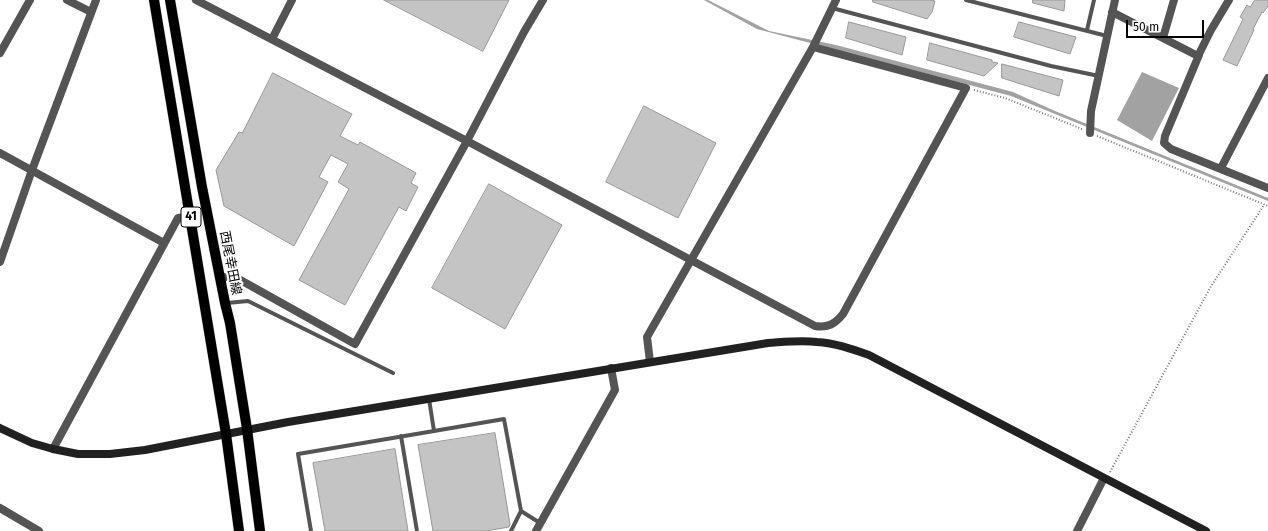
<!DOCTYPE html>
<html>
<head>
<meta charset="utf-8">
<style>
  body { margin:0 }
  #map { position:relative; width:1268px; height:531px; overflow:hidden; background:#fff; font-family:"Fira Sans",sans-serif }
  canvas { display:block }
  .scale { position:absolute; left:1126px; top:20px; width:78px; height:18px; box-sizing:border-box; border:2px solid #000; border-top:0; padding-left:5px; font-size:12px; line-height:14px; white-space:nowrap; color:#000; -webkit-text-stroke:3px #fff; paint-order:stroke }
</style>
</head>
<body>
<div id="map">
<canvas width="1268" height="531"></canvas>
<div class="scale">50 m</div>
</div>
<script>
const c = document.querySelector('canvas').getContext('2d');
c.lineJoin = 'round';
function paint(path, color) { c.fillStyle = color; c.fill(path, 'evenodd'); }
function strokePath(path, color, width, dash) { c.strokeStyle = color; c.lineWidth = width; c.lineCap = dash ? 'butt' : 'round'; c.setLineDash(dash || []); c.stroke(path); }
function drawText(font, color, halo, rows, align = 'center') {
  c.font = font + ' "Fira Sans","Noto Sans JP",sans-serif'; c.lineWidth = 4; c.setLineDash([]); c.textBaseline = 'middle'; c.strokeStyle = halo; c.fillStyle = color; for (const [text, x, y, turn = 0] of rows) {
    c.save(); c.translate(x, y); c.rotate((+turn || 0) * Math.PI / 180); c.textAlign = isNaN(turn) ? turn : align; if (halo) c.strokeText(text, 0, 0); c.fillText(text, 0, 0); c.restore();
  }
}
paint(new Path2D(`
  M704,0H708L769,31L836,45L1013,92L1055,111L1268,198V201L1011,96L757,29Z
  M1142,72L1179,88L1152,141L1117,120Z`), '#a2a2a2');
const building = new Path2D(`
  M384,0H509L483,51Z
  M873,0H930L935,1L932,12L927,19L873,2Z
  M1033,0H1065L1064,11L1033,3Z
  M1255,0H1268V6L1263,13L1262,12L1253,29L1254,30L1237,66L1223,60L1243,19L1240,17L1247,5L1250,7Z
  M849,22L906,37L902,55L846,38Z
  M1019,22L1076,37L1070,54L1014,37Z
  M930,43L992,60V62L998,63L984,76L927,60Z
  M1002,64L1063,80L1059,96L1002,78Z
  M273,73L352,114L340,136L358,145L360,142L416,173L411,183L418,187L406,211L399,207L345,305L299,280L349,189L338,182L348,164L331,155L319,177L328,182L294,246L224,206L216,170L239,132L242,133Z
  M644,106L716,143L678,218L606,182Z
  M489,184L562,225L505,329L432,288Z
  M495,433L510,524L509,527L486,531H433L418,445Z
  M395,449L408,531H325L313,463Z`);
paint(building, '#c4c4c4');
strokePath(building, '#989898', 1);
const primary = new Path2D(`
  M154,0L226,434L239,531
  M170,0L202,187L225,303L230,323L247,429L260,531`);
strokePath(primary, '#dbdbdb', 11);
strokePath(new Path2D(`
  M974,90L1005,98L1082,129
  M1097,136L1268,206
  M1110,472L1210,288L1264,205`), '#767676', 2, [1, 2]);
strokePath(new Path2D(`
  M966,0L1107,36
  M832,8L1051,66L1099,76
  M1087,30L1094,0
  M227,303L248,301L393,373
  M434,431L504,419L521,511L511,531
  M401,436L417,531
  M521,511L540,523
  M311,531L298,454L434,431L429,399`), '#545454', 4);
strokePath(new Path2D(`
  M67,0L91,12
  M196,0L467,141L815,326C828,328 835,324 843,314L966,88L813,47
  M1112,12L1198,56L1211,30L1229,0
  M1163,38L1174,0
  M272,39L292,0
  M0,53L30,0
  M1199,55L1165,136L1164,143L1171,149L1268,188
  M1090,133L1091,111L1115,0
  M0,153L164,243
  M1221,168L1268,78
  M0,262L32,170L96,0
  M220,277H235L355,344L467,141L524,32L543,0
  M650,362L647,337L813,47L836,0
  M53,449L178,218L191,216
  M0,508L39,531
  M536,531L615,390L611,368
  M1077,531L1104,478`), '#545454', 8);
strokePath(new Path2D(`
  M0,428L32,443L53,449L78,454H110L145,450L288,422L768,343C784,342 801,340 817,342C835,343 852,349 869,355L1206,531`), '#212121', 8);
strokePath(primary, '#000', 10);
for (const [x, y, w] of [
  [191,217,20]
]) { const box = new Path2D(); box.roundRect(x - w / 2, y - 10, w, 20, 3); c.fillStyle = '#fff'; c.fill(box); strokePath(box, '#000', 1); }
drawText('bold 12px', '#000', null, [
  ["41",191,217]
]);
drawText('13px', '#000', '#fff', [
  ["西尾幸田線",230,263,79]
]);
</script>
</body>
</html>
